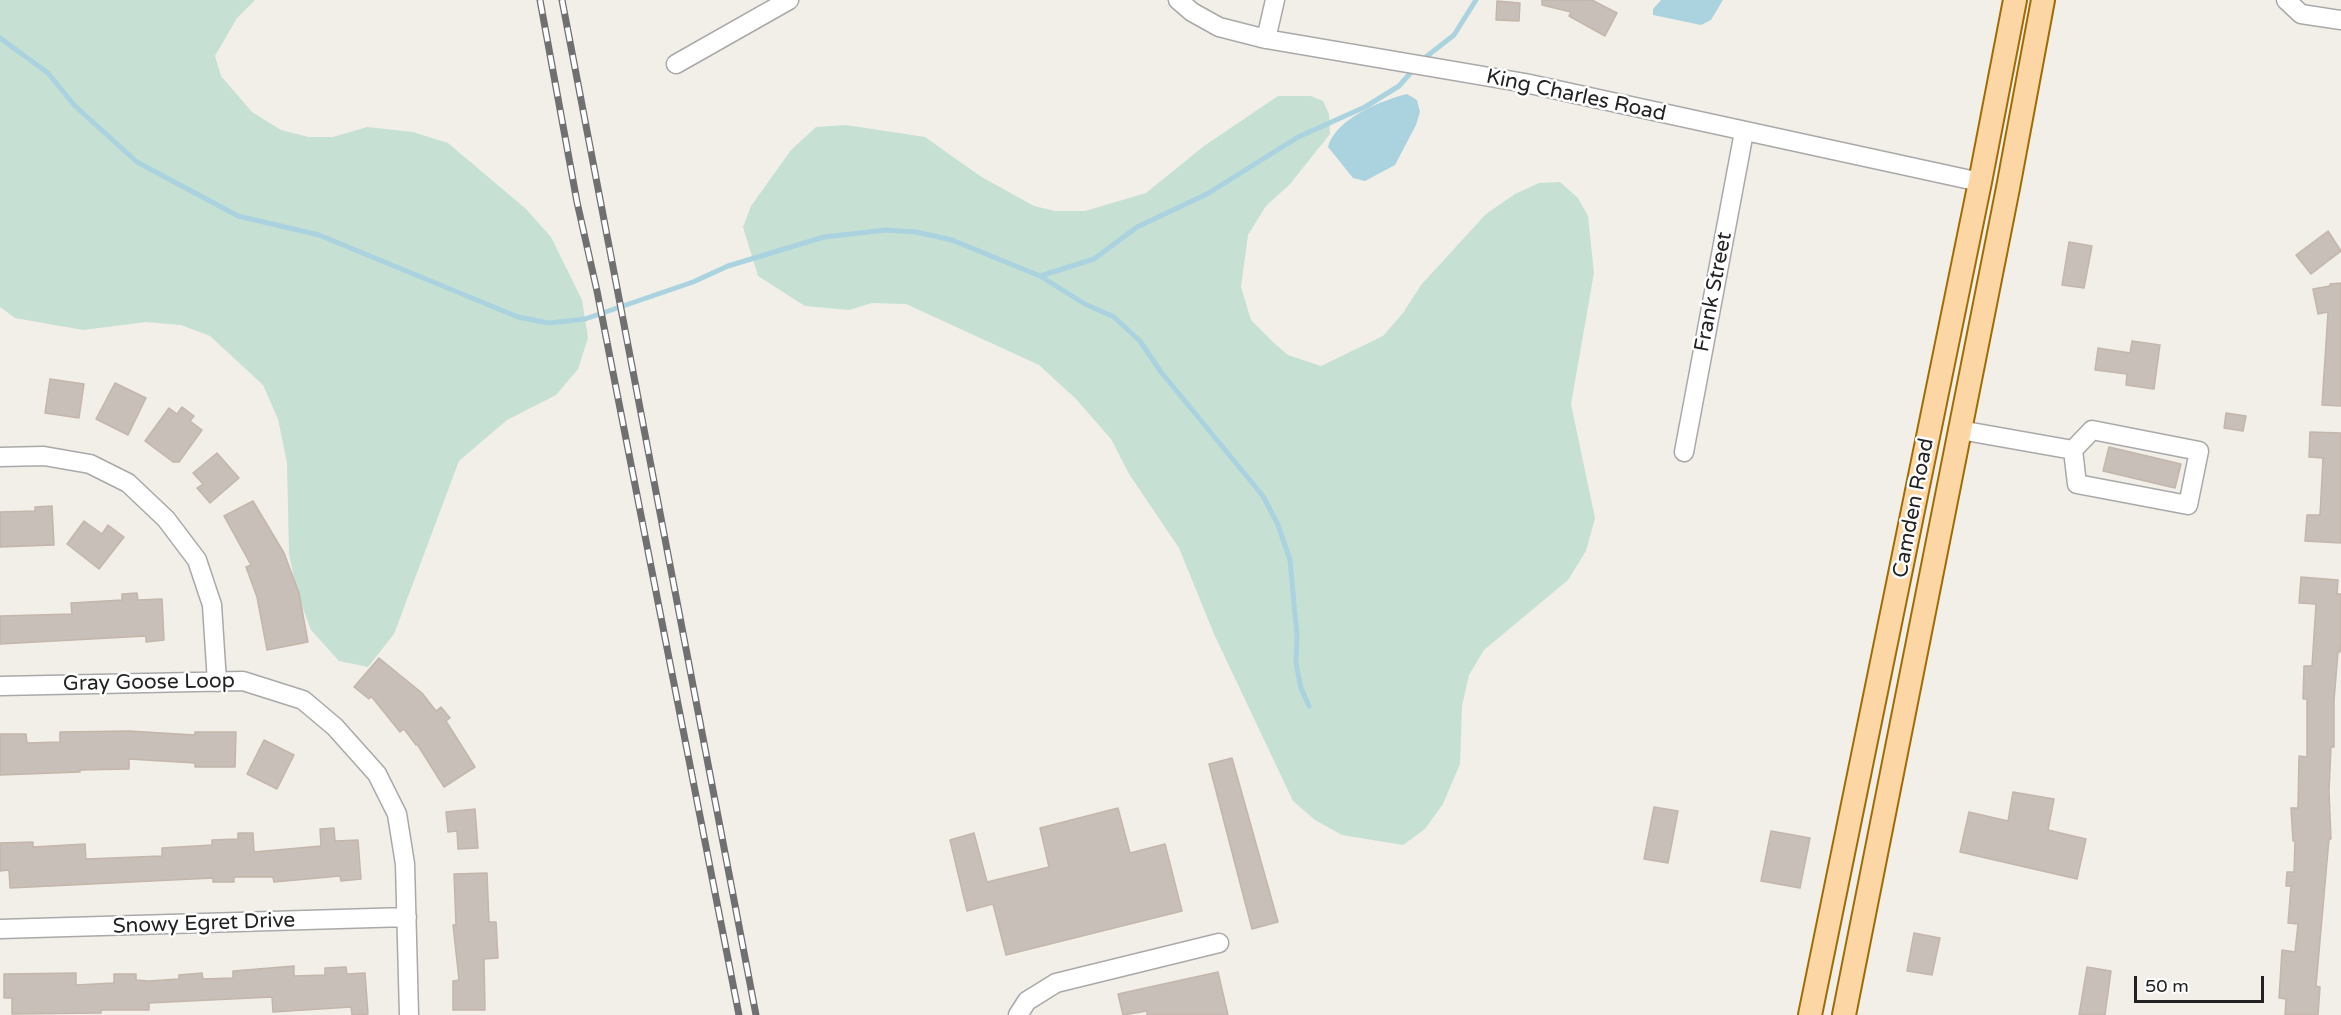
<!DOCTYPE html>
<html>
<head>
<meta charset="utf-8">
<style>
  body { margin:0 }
  #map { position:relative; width:2341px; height:1015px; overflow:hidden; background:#f2efe9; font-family:"Varela Round",sans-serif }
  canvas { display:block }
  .scale { position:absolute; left:2134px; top:976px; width:130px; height:27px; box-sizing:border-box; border:3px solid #222; border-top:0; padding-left:8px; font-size:18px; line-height:21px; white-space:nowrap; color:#222; -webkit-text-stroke:4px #fff; paint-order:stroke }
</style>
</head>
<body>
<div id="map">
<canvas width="2341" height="1015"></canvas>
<div class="scale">50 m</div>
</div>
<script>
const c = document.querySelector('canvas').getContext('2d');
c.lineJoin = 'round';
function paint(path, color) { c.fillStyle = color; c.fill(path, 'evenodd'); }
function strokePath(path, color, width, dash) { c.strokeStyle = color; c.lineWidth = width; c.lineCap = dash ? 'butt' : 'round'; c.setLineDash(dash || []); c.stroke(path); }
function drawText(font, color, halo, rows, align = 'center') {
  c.font = font + ' "Varela Round",sans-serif'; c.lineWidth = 5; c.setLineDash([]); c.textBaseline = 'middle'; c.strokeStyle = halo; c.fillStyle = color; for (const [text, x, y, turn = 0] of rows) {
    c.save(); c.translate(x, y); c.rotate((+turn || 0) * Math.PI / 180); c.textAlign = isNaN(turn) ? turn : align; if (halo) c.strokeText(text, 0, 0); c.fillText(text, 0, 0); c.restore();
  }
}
paint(new Path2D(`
  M0,0H255L237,18L215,56L221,76L252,112L281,130L309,137H333L367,127L413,132L448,143L526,209L551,237L582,300L588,338L578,369L556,395L507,420L459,461L394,634L368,667L339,661L311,630L297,592L289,554L287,463L278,419L263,385L210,336L181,325L146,322L83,330L15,318L0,307Z
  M1278,96H1311L1323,101L1329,114L1330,134L1290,184L1266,206L1248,235L1241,287L1251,320L1275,344L1288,355L1321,366L1383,336L1403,313L1421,285L1486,214L1515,194L1539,183L1560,182L1578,198L1588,216L1594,273L1571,404L1595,518L1586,551L1568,580L1484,650L1469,675L1462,706L1460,764L1443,804L1425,829L1403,845L1342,835L1315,820L1293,801L1214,634L1179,548L1129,474L1111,439L1076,399L1039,365L906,304L872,303L849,310L805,306L758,276L743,227L751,206L791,150L816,127L846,125L925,137L980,176L1034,206L1055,211H1085L1146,193L1204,146Z`), '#c6e0d4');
paint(new Path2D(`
  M1661,0H1723L1711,20L1701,25L1653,15V9Z
  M1407,94L1417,100L1420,112L1416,125L1395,165L1365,181L1353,178L1328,147C1335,119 1382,100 1407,94Z`), '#aad3df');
strokePath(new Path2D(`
  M0,38L48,73L75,106L137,162L238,216L319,235L518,317L549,323L585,319L693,282L728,266L824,237L886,230L916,232L952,240L1040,276L1085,304L1114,317L1140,341L1161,372L1263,496L1278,525L1290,560L1297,636L1296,663L1301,688L1309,706
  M1422,60L1454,35L1476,0
  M1040,276L1094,259L1137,227L1207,194L1298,137L1365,107L1399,86L1414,69`), '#aad3df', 5);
const building = new Path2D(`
  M1542,0H1592L1617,13L1605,36L1569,16L1571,12L1542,5Z
  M1497,1L1520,3L1519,21L1496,20Z
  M2328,231L2341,251L2311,274L2296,255Z
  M2069,242L2092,246L2084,288L2062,285Z
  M2341,283V406L2322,405L2328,312L2318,314L2313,289L2330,286V284Z
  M2132,341L2160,345L2154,389L2126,385L2127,374L2095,370L2098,348L2130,353Z
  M50,379L84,384L79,418L45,413Z
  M115,383L146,398L128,435L96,419Z
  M182,407L194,416L190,421L202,430L179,462H173L145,441L169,408L177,414Z
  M2226,413L2246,416L2243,431L2224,428Z
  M2310,432L2341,433V543L2305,541L2307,515H2320L2323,458L2309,457Z
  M2109,447L2181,464L2175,488L2103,471Z
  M217,453L239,478L210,503L197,488L203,484L193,473Z
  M253,501L284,553L299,593L308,642L267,650L257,597L246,567L251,565L224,516Z
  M52,506L54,545L0,547V512L35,511V507Z
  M84,521L102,534L108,525L124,537L99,569L67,544Z
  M2301,577L2338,580L2337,594H2341V639L2340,652H2338L2334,700V747H2331L2329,791L2331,839H2329L2316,986L2320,987L2318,1015H2285L2286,999L2279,998L2282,950L2295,952L2298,924L2288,923L2291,886H2286L2287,872H2294L2295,841H2293L2291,808H2298L2299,756L2307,757V699H2303L2304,666H2312L2316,604L2299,603Z
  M137,593L138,600L162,599L164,640L146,642V636L0,644V616L72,614L71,603L122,600V594Z
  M379,658L422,693L436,711L441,707L450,718L446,721L475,767L444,787L417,744L416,745L404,729L400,732L371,696L369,699L354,687Z
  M129,731L195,735V732H236L235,767H195V763L129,759V769L80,770V772L0,775V734H26L27,743L60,742V732Z
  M264,740L294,755L277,789L247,774Z
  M1232,758L1278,922L1252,929L1209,764Z
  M2013,792L2054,799L2048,830L2086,839L2077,879L1960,852L1969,812L2008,821Z
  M1654,807L1678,811L1668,863L1644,859Z
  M1118,808L1130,853L1165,844L1182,911L1006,955L993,904L967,911L950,840L974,833L987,882L1049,867L1040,828Z
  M475,809L478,848L458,849L457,831L448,832L446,812Z
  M334,828L335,841L358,840L361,879L341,881L340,876L274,882L273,877H234V882H213V878L10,888L9,870L0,871V843L33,842V847L85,844L86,859L162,856V848L212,845V840L238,839V833H253L254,852L321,846L320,829Z
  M1771,831L1810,838L1800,888L1761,881Z
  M487,873L489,922H496L498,958L484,959L485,1010H453V981L459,980L453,925H456L454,874Z
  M1914,933L1940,938L1932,975L1907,971Z
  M294,966V976L325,975V968L346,967L347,974L365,973L368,1014L352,1015L351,1007L273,1012L272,997L149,1003V1010H101V1013L12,1014V998H4V974L76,973V985L114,983V974H136V980L149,981L179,979V975L202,973L203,979L233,978V971Z
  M2087,967L2111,971L2105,1015H2079Z
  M1218,972L1228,1015H1147V1011L1123,1015L1118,994Z`);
paint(building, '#c7bfb8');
strokePath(building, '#c4b6ab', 1.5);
const minor = new Path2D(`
  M1178,0L1192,12L1219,27L1266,39L1525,83L1980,182
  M2286,0L2301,14L2341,20
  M1266,39L1275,0
  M676,64L789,0
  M1960,430L2073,450L2077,484L2188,505L2199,451L2092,430L2073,450
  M1684,452L1744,132
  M0,457L44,456L90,464L128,483L166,519L197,560L212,605L217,682
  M0,686L243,681L303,700L335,727L377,774L397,814L405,864L409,1015
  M0,929L407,917
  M1018,1015L1027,1001L1056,983L1219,943`);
const major = new Path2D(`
  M1810,1015L1980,182L2015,0
  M1844,1015L2008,188L2043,0`);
strokePath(minor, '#a9a9a9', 21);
strokePath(major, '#a06b00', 26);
strokePath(minor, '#fff', 18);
strokePath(major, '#fcd6a4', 22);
const rail = new Path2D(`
  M540,0L577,202L597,291L739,1015
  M562,0L756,1015`);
strokePath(rail, '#707070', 7);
strokePath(rail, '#fff', 4.5, [14]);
drawText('21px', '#222', '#fff', [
  ["King Charles Road",1576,96,12],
  ["Frank Street",1714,292,-79],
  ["Camden Road",1914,508,-79],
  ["Gray Goose Loop",149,683,-1],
  ["Snowy Egret Drive",204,924,-2]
]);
</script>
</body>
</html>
